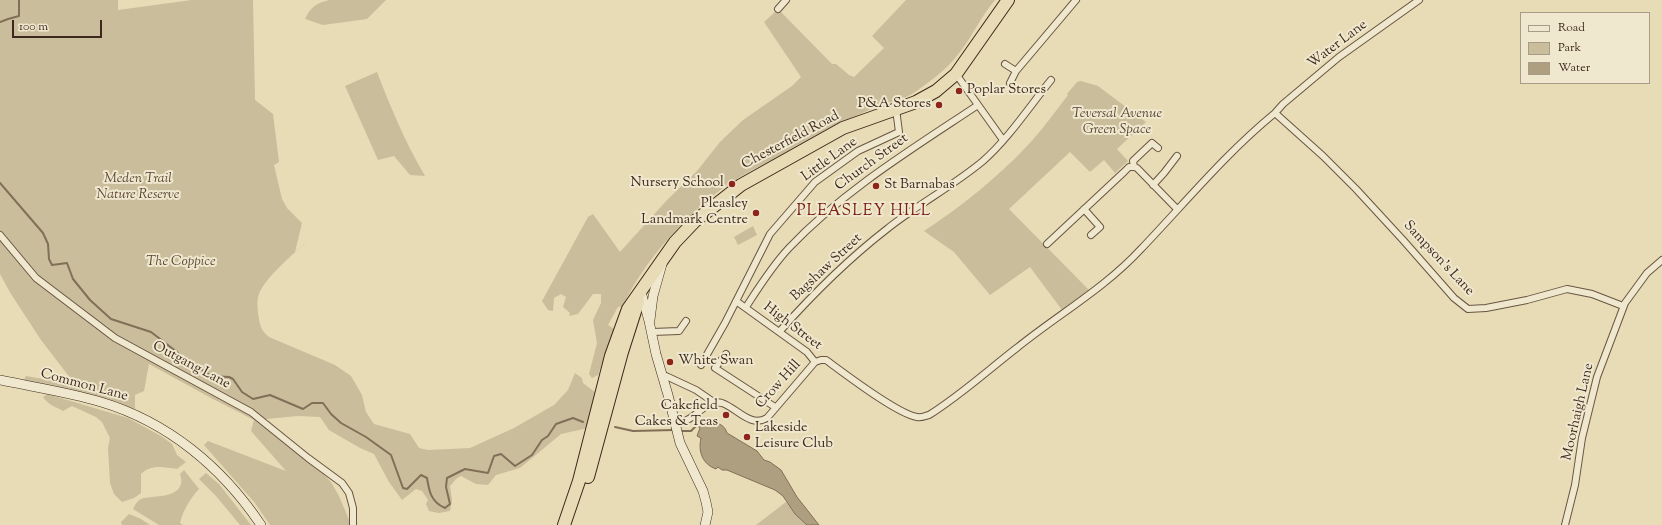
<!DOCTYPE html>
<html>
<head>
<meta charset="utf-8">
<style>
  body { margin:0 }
  #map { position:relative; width:1662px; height:525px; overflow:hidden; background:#e7dcb5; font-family:"Sorts Mill Goudy",serif }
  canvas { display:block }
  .legend { position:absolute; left:1520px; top:12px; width:130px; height:72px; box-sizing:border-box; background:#efe8cf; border:1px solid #a89b87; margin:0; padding:5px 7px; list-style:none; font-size:12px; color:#3e281b }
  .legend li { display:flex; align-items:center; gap:8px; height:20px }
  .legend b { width:20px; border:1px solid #a89b87 }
  .scale { position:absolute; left:12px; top:20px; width:90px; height:18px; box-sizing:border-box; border:2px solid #3e281b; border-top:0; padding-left:5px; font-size:12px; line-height:14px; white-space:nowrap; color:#3e281b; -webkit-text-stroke:3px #efe8cf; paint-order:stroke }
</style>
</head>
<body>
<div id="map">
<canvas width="1662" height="525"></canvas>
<ul class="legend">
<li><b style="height:5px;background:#efe8cf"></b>Road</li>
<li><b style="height:11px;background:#cabd9b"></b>Park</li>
<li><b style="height:11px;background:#ae9f81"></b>Water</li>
</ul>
<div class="scale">100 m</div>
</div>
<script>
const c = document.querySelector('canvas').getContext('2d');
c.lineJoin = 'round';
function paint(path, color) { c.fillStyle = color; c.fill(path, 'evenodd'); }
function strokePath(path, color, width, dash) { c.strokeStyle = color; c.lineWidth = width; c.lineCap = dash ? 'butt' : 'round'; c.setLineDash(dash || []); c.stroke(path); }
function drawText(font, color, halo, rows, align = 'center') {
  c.font = font + ' "Sorts Mill Goudy",serif'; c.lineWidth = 4; c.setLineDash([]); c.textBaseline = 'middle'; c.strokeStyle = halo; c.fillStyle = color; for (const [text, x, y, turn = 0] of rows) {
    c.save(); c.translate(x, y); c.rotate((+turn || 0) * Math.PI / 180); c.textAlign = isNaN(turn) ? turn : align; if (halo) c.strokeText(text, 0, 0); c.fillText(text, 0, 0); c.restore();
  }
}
paint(new Path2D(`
  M0,0H118V10L192,0H253L255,100L273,114L279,162L274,165L282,199L287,208L302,223L295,252L312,237C298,250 265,277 259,294C256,302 258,311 259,319C261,329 262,331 269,337L335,365L351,376L362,395L366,412L374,424L410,434L419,448L428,450L470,448L514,428L554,405L568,390L575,373L582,378L583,383L596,393L588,428L561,434L520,468L496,475L488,485L476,484L461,476L456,479L450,486L452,500L450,511L439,513L429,511L426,504L428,500L422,491L416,489L402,500L389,482L374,454L360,448L329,430L320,417L298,416L255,420L271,432L295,452L316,466L331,482L339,496L350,522L349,525H270L255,503L204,445L208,441L286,471L251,431L254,420L211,398L149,364L144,391L135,395V409L104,398L23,381L26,376L66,383L71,379L41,340L11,294L0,274Z
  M329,0H386L367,19L323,25L305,19C312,6 315,4 329,0Z
  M906,0H995C980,17 971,40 956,57C945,71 929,82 915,92C904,100 888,102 875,107C862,113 848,120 834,126C821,132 810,141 798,148C774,160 748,170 726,186C687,213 642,263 623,306L618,307L608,325L614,329L598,375L592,378L589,374L597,343L593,320L601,303V294H593L578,314L569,316L570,313L563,307L566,297L561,294L554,298L553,311L548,310L542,301L588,217L593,214L620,252L667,200L697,171L720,142L743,120L792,86L801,77L764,22L775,12L779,10L832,64H836L849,75L854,77L884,48L872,36Z
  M377,72C391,108 405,142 425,176L410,175L394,156L378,160L345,86Z
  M1081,81L1098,86L1146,122L1117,149L1128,161L1115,173L1104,160L1090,172L1070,152L1009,209L1089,290L1062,310L1030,267L990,295L954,252L924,231C962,206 997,178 1028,145C1042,130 1055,112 1068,95L1067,94L1077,82Z
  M753,226L757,235L738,245L734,237Z
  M47,394L128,418L161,436L172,444L177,455L186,462L177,469C165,467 150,464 141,474V493L134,498L122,502L114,494L110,483L108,448L110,438L102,422L96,417L72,406L63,411C56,407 47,404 43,397Z
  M184,470L199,489C190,499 183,510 180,523L183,525H159L133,509C135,505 137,501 141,499C152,495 177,499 181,484C182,481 181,477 180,474Z
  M206,473L219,484L251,525H240L216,496L199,479Z
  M786,502L807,525H756Z
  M129,514L141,519L150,525H122L121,522Z`), '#cabd9b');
const water = new Path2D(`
  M702,417C710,423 724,421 727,433L757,451L764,460L770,462L781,470L797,497L819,525H807L795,514L783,496L775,490L727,470H722L718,467L716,469C702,464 698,451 701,438L697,436L700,428L696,425Z`);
paint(water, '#ae9f81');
strokePath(water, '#816f58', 1);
strokePath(new Path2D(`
  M0,22L8,19L19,16V0
  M0,183L43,233L48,244L49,259L52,265L67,263L73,279L90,300L111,319L151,332L177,352L185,362L190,365L201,369L211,376L229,377L233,379L242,392L253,399L270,395L303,409L312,403H323L331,414L341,423L366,437L391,455L403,488L407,489L421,475L427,478C429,491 431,502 445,508L450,504L446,487L447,478L465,469L488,473L494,456L501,454L515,466L532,455L542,440L548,436L556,424L573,418L583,422
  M615,427L633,431L674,430
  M681,431H691L697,425`), '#816f58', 2);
const street = new Path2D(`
  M778,9L786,0
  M1005,64L1016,71
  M956,74L1003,140
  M1010,83L1016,71L1076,0
  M1275,113L1323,156L1356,189L1403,240L1454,298L1468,309L1486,308L1527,300L1567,289L1592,294L1623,306
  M1134,167L1137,168L1177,209
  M1153,185L1164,173L1177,156
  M1084,209L1100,227L1091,235
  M0,235L36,278L115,338L251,412L308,458L342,483L349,493L353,508V525
  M1047,244L1124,172L1129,167H1134L1133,161L1152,143L1158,148
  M736,301L807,352L815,362
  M746,307C759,287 772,266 789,248C843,191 912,149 978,105
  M780,331C813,294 847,260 887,229C917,205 953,186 983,161C1009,138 1029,107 1051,80
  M652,332L679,331L686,321
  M726,354L715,368L775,407
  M701,365L725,323L770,234L815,182L858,151L899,132L896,109
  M663,377L666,376L696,390L715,403
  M675,424C678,422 683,422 687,420C698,415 708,399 722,403C737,408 750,428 767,418L815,362L821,360H826C844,373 897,414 917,417C921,418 925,416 929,415C961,395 988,370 1018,347C1059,314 1105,288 1141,249C1185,203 1225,154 1275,113L1283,104L1339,57L1419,0
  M1565,525L1575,485L1582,438L1597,377L1625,303L1647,273L1662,260`);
const secondary = new Path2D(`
  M641,292L649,321L656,354L668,395L680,443L703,491L706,502L708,512L705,525
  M650,320L653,296L662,264
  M0,380C33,387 68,392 101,402C168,422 222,467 261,525`);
const highway = new Path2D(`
  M588,477L622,352L638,302
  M564,525L579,481L611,356L628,309L675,242L695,221L741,185L843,128L916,102L936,91L956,74L1008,0`);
strokePath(street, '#685542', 8);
strokePath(secondary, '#3e281b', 10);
strokePath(highway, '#3e281b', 14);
strokePath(street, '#efe8cf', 6);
strokePath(secondary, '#efe8cf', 9);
strokePath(highway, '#e7dcb5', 12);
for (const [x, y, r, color] of [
  [959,91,4,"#8f2418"],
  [939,105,4,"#8f2418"],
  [732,184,4,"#8f2418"],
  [876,186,4,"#8f2418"],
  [756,213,4,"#8f2418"],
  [670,362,4,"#8f2418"],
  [726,415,4,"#8f2418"],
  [747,437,4,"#8f2418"]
]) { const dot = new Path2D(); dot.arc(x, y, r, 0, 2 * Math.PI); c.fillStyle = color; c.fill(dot); strokePath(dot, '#efe8cf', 1.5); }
drawText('14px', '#3e281b', '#efe8cf', [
  ["Water Lane",1338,45,-37],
  ["Chesterfield Road",791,141,-28],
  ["Little Lane",830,160,-36],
  ["Church Street",872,163,-36],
  ["Sampson's Lane",1438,259,47],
  ["Bagshaw Street",827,268,-43],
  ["High Street",792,327,37],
  ["Outgang Lane",191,366,28],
  ["Crow Hill",779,385,-48],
  ["Common Lane",84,386,15],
  ["Moorhaigh Lane",1579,412,-77]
]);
drawText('14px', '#3e281b', '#efe8cf', [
  ["Poplar Stores",967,91],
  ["P&A Stores",931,105,"right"],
  ["Nursery School",724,184,"right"],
  ["St Barnabas",884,186],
  ["Pleasley",748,205,"right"],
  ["Landmark Centre",748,221,"right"],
  ["White Swan",678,362],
  ["Cakefield",718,407,"right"],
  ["Cakes & Teas",718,423,"right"],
  ["Lakeside",755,429],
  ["Leisure Club",755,445]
], 'left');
drawText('italic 14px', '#5a4635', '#efe8cf', [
  ["Teversal Avenue",1117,115],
  ["Green Space",1117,131],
  ["Meden Trail",138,180],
  ["Nature Reserve",138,196],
  ["The Coppice",181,263]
]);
c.letterSpacing = '1px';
drawText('16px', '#7a1f14', '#efe8cf', [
  ["PLEASLEY HILL",864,212]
]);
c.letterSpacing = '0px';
</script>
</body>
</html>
